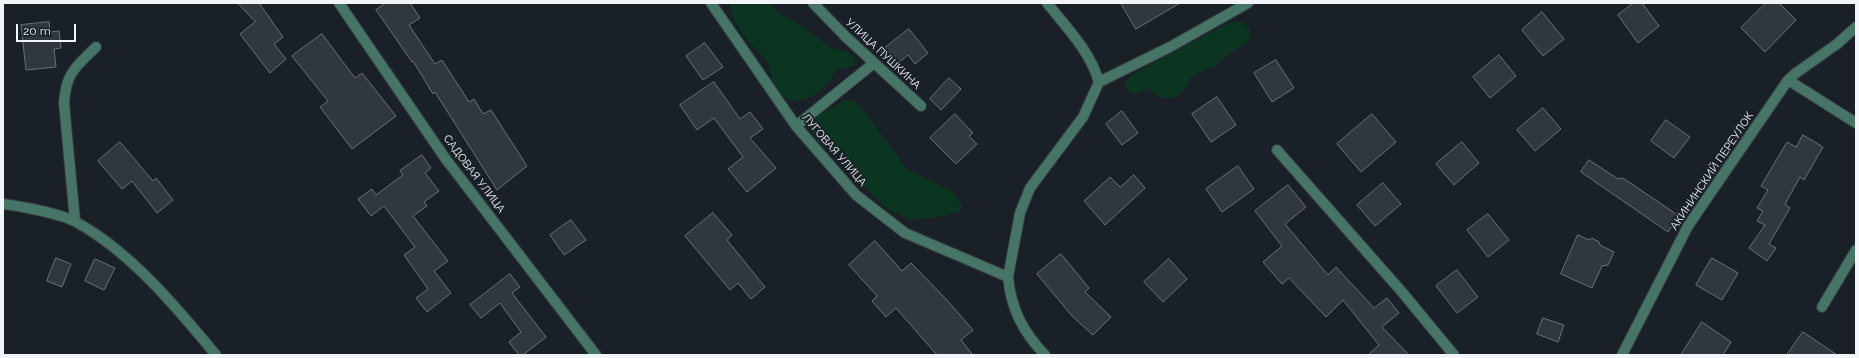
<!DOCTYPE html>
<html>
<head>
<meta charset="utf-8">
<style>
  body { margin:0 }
  #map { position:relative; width:1859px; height:358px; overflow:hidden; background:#1a2027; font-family:Raleway,sans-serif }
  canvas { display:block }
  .frame { position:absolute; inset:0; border:4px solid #f1f5fa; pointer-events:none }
  .scale { position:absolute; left:16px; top:24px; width:60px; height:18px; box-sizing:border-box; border:2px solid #f1f5fa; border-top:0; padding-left:5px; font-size:12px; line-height:14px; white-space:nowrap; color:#f1f5fa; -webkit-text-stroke:3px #1a2027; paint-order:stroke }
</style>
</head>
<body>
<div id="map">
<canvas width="1859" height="358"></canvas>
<div class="frame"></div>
<div class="scale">20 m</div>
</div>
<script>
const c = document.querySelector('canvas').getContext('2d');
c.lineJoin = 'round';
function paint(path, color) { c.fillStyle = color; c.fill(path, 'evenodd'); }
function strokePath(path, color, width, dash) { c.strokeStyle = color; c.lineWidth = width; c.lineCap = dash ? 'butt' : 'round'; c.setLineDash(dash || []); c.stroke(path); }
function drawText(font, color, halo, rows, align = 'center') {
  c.font = font + ' Raleway,sans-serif'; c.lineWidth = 3.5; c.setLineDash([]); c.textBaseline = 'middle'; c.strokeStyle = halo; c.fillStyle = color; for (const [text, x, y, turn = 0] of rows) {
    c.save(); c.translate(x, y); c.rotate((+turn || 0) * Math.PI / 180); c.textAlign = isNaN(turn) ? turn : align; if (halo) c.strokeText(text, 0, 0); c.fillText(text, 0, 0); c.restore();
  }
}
paint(new Path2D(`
  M730,3H772L777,13L796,22L830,47L848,52L855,58V65C848,69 840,67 835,72C832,74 832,79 829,82C817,98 792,109 777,91C770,81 772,68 765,59C750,42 732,27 730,3Z
  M1231,22H1242L1250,30V37L1247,42L1227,55L1216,66L1202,71L1191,77L1186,88L1175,98L1158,97L1148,88L1135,94L1126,89L1125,82L1130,77L1158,60Z
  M843,101H855L871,120L907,169L952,191L962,206L960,211L944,216L911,220L888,210L859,181L852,163L846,156L822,146L810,130L813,119Z`), '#0c3521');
const building = new Path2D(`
  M238,3H259L283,37L274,44L286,59L270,73L240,34L255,22Z
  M386,3H410L420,18L409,25L435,64L442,60L469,102L474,99L483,114L491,110L527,166L497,190L435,92L433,94L413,61L412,62L376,10Z
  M1121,3H1180L1136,29Z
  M1634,3H1642L1659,26L1638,43L1618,15Z
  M1766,3H1779L1796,20L1765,52L1741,28Z
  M1542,12L1564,39L1543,56L1522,30Z
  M49,22L50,32L59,31L61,48L54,49L56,67L26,70L21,25Z
  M909,29L928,53L915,64L908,55L893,67L881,51Z
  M322,34L355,78L362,73L396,116L352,149L320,107L328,101L292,56Z
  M705,43L723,67L703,80L686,56Z
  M1499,55L1516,76L1490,98L1473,77Z
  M1276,60L1294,88L1272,102L1254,73Z
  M949,78L961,89L941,110L930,99Z
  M714,82L740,119L750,112L763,129L750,138L776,168L747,192L728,169L743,157L714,118L697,130L680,105Z
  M1217,97L1236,125L1211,142L1192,114Z
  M1543,108L1561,129L1535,151L1517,130Z
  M1122,111L1138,133L1122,145L1106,124Z
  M955,114L973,133L969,136L977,144L956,164L930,138Z
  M1372,114L1396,142L1361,172L1337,144Z
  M1666,120L1690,137L1674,158L1651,141Z
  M1803,135L1823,147L1804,180L1800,177L1785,204L1790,208L1769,244L1776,248L1767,261L1749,248L1765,225L1757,221L1763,211L1757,208L1768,190L1761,186L1787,142L1796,147Z
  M120,142L153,181L156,178L173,200L157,213L132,181L122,189L98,161Z
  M1462,142L1479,163L1454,185L1436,164Z
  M422,155L431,168L425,173L439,191L424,202L427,206L413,216L448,261L434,271L451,293L427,312L416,298L428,289L404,255L415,247L384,206L371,216L358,199L372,189L376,195L403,175L400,171Z
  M1589,160L1618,179L1623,178L1679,216L1668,232L1581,172Z
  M1238,166L1254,189L1222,212L1206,189Z
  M1134,175L1145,188L1105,225L1084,201L1110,177L1120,187Z
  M1383,183L1401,204L1375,226L1357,205Z
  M1288,185L1306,207L1285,224L1328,275L1336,267L1374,308L1387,298L1399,313L1382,327L1409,355H1368L1379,345L1343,300L1326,317L1289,278L1282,284L1263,262L1282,246L1255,211Z
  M713,213L732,235L727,240L765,287L751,299L738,283L730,290L685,236Z
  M1488,214L1509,240L1488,257L1467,230Z
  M571,220L586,240L564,255L550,235Z
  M1578,235L1589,240L1592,238L1599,242L1600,245L1614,252L1608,265L1602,266L1592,288L1561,274Z
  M875,241L902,271L911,263L946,299L973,330L961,340L973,355H937L896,308L886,317L872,301L877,296L849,265Z
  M1061,254L1089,288L1085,292L1111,317L1093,335L1072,316L1037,274Z
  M56,258L71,264L62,287L47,281Z
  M1712,258L1738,273L1722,300L1696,285Z
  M95,259L115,268L104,290L85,281Z
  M1169,259L1187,279L1163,302L1144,282Z
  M1457,270L1478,297L1457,313L1436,286Z
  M510,274L520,287L512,293L546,337L523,355H519L509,342L521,332L500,303L481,318L470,305Z
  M1543,318L1564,325L1558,342L1537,334Z
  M1702,322L1731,342L1723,355H1681Z
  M1803,332L1837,355H1787Z`);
paint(building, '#31373f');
strokePath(building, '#6a717a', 1);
const service = new Path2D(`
  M75,221L64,103C66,72 76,67 96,47`);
const minor = new Path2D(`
  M339,3L445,158L596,355
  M711,3L796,126L856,195L905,233L1008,277C1011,309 1023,332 1045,355
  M813,3L846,37L921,106
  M1788,80L1856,123
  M1099,82L1170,47L1248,3
  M796,126L874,63
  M1277,150L1402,292L1454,355
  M3,204C20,206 62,214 76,222C131,252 177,308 216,355
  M1008,277L1020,213L1030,188L1083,117L1099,82C1090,51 1067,28 1047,3
  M1822,307L1856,250
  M1622,355L1688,226L1788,80L1796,73L1837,44L1856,27`);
strokePath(service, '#343a40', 12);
strokePath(minor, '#343a40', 12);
strokePath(service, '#467466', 10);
strokePath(minor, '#467466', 10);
drawText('11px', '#f1f5fa', '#1a2027', [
  ["УЛИЦА ПУШКИНА",883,54,43],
  ["ЛУГОВАЯ УЛИЦА",834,150,49],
  ["АКИНИНСКИЙ ПЕРЕУЛОК",1712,171,-56],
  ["САДОВАЯ УЛИЦА",474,174,53]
]);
</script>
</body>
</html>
